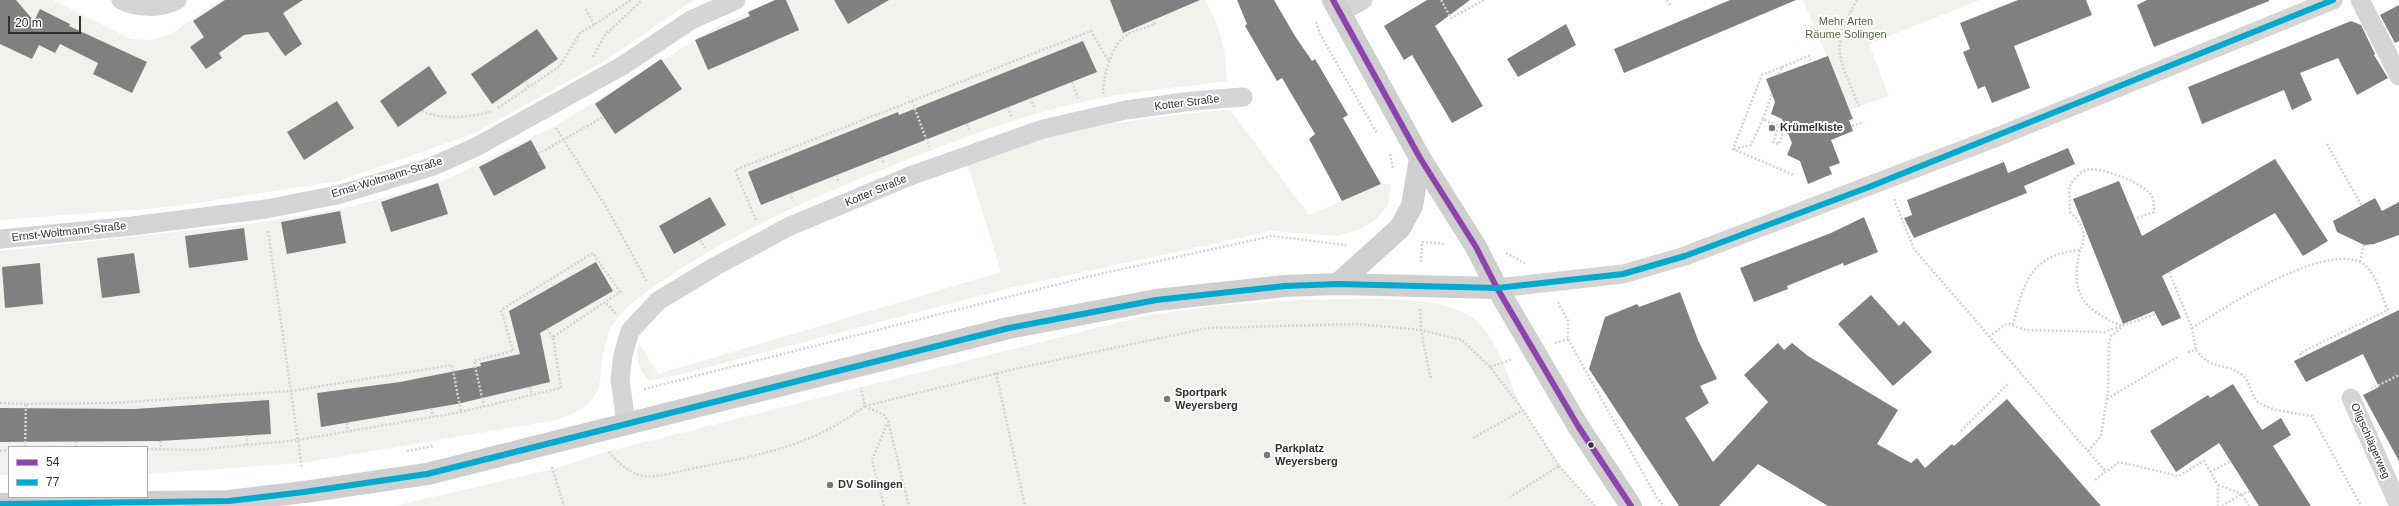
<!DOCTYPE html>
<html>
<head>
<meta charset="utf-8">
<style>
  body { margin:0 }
  #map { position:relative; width:2399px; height:506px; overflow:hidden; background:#fff; font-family:Arial,sans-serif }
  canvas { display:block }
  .legend { position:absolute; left:8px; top:446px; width:140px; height:52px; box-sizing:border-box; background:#fff; border:1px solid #adadad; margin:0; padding:5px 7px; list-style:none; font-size:12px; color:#313131 }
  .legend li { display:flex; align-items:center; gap:8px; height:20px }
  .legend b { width:20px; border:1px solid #adadad }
  .scale { position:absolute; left:8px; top:16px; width:73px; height:18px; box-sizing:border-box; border:2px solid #313131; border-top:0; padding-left:5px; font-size:12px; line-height:14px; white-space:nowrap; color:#313131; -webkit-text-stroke:3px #fff; paint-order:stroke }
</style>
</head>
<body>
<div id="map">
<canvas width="2399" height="506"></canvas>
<ul class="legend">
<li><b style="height:5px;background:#8e44ad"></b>54</li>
<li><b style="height:5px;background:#00a9ce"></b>77</li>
</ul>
<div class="scale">20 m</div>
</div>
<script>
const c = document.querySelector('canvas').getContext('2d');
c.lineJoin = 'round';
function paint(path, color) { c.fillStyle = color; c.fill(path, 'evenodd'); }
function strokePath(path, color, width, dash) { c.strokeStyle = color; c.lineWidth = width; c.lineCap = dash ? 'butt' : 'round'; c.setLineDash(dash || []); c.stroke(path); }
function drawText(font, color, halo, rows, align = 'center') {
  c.font = font + ' Arial,sans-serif'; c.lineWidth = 4; c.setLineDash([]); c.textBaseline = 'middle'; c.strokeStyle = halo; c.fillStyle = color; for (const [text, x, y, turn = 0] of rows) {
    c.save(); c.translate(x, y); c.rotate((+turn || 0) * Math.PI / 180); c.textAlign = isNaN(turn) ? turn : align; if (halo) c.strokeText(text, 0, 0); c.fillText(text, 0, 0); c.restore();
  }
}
paint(new Path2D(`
  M0,0H53L131,39L151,40L171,34L221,0H697L689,3L603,62L473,134L339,181L170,207L0,220Z
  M775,0H1205C1221,27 1226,50 1227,81C1178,88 1126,91 1078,103C1018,117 961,138 904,161C817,195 729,234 652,288C635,300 613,317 607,337C594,383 613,400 557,420L301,463L147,474V447H9V475H0V251L267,222L346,208L443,181L555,126L718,26Z
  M1803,0H1980L1869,44L1889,96L1849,110Z
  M1223,110L1231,111L1309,215L1381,184H1391L1388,205L1376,219L1363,228L1338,236L1272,231L1010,288L682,374L649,381C638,368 636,360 639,343L658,374L1001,272L968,165C989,157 1009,148 1031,142C1093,123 1159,117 1223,110Z
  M1300,300C1343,300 1422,294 1460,311C1499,327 1505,379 1524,411C1543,446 1568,476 1594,506H394L553,469L609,451L1144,316L1221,305Z`), '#f0f3ec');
paint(new Path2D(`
  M0,0H16L34,21L40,9L70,24L69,26L147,62L132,93L93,74L98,63L60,44L55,53L39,45L32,59L0,44Z
  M225,0H303L283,13L302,44L285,56L268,32L244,35L219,53L222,58L206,69L190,47L204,37L193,21Z
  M775,0H786L799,30L708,70L695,40L750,16L748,12Z
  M834,0H889L848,24Z
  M1110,0H1200L1123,33Z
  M1237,0H1274L1295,36L1312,61L1315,59L1338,98L1348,115L1343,118L1381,184L1342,201L1309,139L1315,134L1282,78L1277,81L1245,26L1247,24Z
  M1427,0H1470L1435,26L1483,106L1452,123L1412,55L1404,60L1384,26Z
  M1730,0H1796L1624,73L1614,49Z
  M2018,0H2086L2092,15L2014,46L2030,88L1992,103L1985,86L1978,89L1963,52L1970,49L1960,23Z
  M2147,0H2269V1L2154,47L2137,5Z
  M2399,5V41L2395,43L2380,15Z
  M2351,21L2361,25L2375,54L2374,55L2388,78L2357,95L2338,58L2300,73L2312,100L2292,110L2284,90L2202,124L2188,87Z
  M1566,24L1576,45L1518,77L1507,59Z
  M537,29L558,59L492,104L471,74Z
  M1083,41L1097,72L761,205L748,172L898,112L899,115Z
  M1828,56L1853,119L1849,120L1853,131L1831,140L1840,163L1829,167L1832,174L1808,184L1800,161L1787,155L1792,143L1782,119L1771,114L1775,102L1766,79Z
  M661,59L682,89L615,134L595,104Z
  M429,66L447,93L398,127L380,101Z
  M337,101L354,128L304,160L287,132Z
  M531,140L546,168L494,196L479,167Z
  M2068,148L2075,164L2024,186L2027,193L1914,238L1904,218L1912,215L1907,200L2004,162L2008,173Z
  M2275,159L2328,241L2303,256L2275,213L2162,276L2181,318L2162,326L2154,311L2123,324L2073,199L2119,181L2142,236Z
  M438,183L448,214L391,232L381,202Z
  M710,197L726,225L674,254L659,226Z
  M2375,198L2382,211L2399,202V235L2374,244L2364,245L2337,232L2333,221Z
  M340,211L346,243L287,254L281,222Z
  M1864,217L1878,252L1844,266L1843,263L1787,286L1788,289L1754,302L1740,268L1831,233Z
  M244,228L248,260L189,268L185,236Z
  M134,253L140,293L102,298L97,258Z
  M596,262L613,291L540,333L550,382L457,404L321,427L317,393L400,382L481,366L480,363L520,354L509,311Z
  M40,263L43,304L5,308L2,267Z
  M1680,292L1698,340L1717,379L1700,386L1709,403L1685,418L1713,462L1768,402L1744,375L1778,343L1784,350L1792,343L1808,356L1898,410L1877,444L1911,463L1917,458L1925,468L1952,444L1954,446L2007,399L2101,506H1828L1758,464L1719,506H1679L1589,369L1605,317L1637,304L1639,307Z
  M1871,295L1899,326L1904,321L1932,352L1893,386L1838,324Z
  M2399,310V461L2363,395L2379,387L2363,354L2306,382L2294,361Z
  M2233,384L2262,430L2281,418L2291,435L2273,446L2311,506H2259L2219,443L2176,472L2150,431L2208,395L2210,398Z
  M269,400L271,434L160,441L0,442V408L134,409Z`), '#808080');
strokePath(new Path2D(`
  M1441,0L1451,18L1484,0
  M1667,0L1671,7
  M1857,0C1829,48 1839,58 1859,106
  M586,9L594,25L631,0
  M1316,22L1321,36L1377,133
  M593,57L605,35L642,0
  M1782,67L1809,56L1811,62
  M1779,74L1782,67L1762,75L1733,149L1794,175
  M525,81L529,87
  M1072,82L1078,98
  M1103,94C1103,78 1111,46 1125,36C1133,30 1146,28 1155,24L1153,20
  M1030,98L1035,109
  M912,101L929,147
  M1008,107L1012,118
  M498,108L560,66L580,33L594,25
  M422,111C442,120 471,118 492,111
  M1763,119L1772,94
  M967,124L970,132
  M1852,126L1864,122
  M556,128L608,210L647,282
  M2327,144L2362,206
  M1734,149L1751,145L1763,119L1779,126L1773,142L1779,144L1785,127
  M538,154L603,117
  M1390,154L1393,169
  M881,157L884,164
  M836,175L839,182
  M790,193L793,201
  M1894,199L1914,249L2105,471
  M756,220L735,170L1091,31L1109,62
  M268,231L302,469
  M700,240L705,248
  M2080,250C2070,294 2082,309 2122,326
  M1506,253L1525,263
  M1421,262L1422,242L1446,244
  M2360,262L2364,245
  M2169,272L2192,328L2196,350
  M1558,302L1568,321V339L1657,498L1664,506
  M1420,309L1421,330L1431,380
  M2013,325C2024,282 2030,255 2080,250C2088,234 2082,223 2070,212L2069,187C2073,181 2079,172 2087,170C2101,166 2145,184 2152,196C2154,200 2154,207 2154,212L2135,219
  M2192,328C2228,306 2316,247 2358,261C2375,267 2381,296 2388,310L2300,353L2301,357
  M547,329L553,337
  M1989,337L2004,325L2009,324L2026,330L2104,332L2156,314
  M1555,343L1568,339
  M2188,352L2196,350C2212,371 2224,362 2241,374C2249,380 2250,390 2255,398C2262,411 2297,413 2312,416L2361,506
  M1490,367L1511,360
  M996,373L1025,506
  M530,387L532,395
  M644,389L1091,276L1272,236L1346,245
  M2371,389L2399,375
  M2107,399L2177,357
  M0,403L26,404
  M865,406L1019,368L1208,328L1357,324L1421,330L1462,340L1490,367L1523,410L1559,466L1510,497
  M865,406L884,415L888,421L909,506
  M484,407L474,361L513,351L501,310L593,253L620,292L605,302
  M431,408L433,417
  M347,423L348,431
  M1961,431L2009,383
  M246,435L247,446
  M1473,438L1523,410
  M160,441L162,449
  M25,447L26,404L113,403L291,391L452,365L461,412
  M76,447V442
  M147,449L196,450L298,440L461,412L561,388L553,337L605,302L617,315
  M0,451L9,450
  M407,451L434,446
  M2088,451L2101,436L2108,391L2109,343L2111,336L2121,328
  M609,452C616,461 631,474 643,476C656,478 681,471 695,468C759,455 811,447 865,406L861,388
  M1559,466L1595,506
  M552,467L564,506
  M2210,472L2231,461
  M2095,480L2119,462L2179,476L2204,461L2218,485V506
  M2218,485L2242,494L2250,491
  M884,506L872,460L888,422
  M2222,506L2242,494L2249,506`), '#d4d4d4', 2.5, [2, 2]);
strokePath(new Path2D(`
  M121,0C137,8 161,9 177,0
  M2360,0L2399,76
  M1340,13L1363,0
  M0,239L132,226L266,209L337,195L431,167L476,147L622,66L691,20L736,0
  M1497,288L1623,274L1685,256L1997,137L2333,0
  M2351,398L2399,506
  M626,423L620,379L623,355L630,331L658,301L716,266L788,227L910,176L1043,129L1126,110L1192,101L1243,97`), '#d5d5d5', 19);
strokePath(new Path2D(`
  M1333,0L1420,158L1476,247L1497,288L1578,426L1631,506
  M1338,284L1400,228L1412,206L1420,158
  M0,504L229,501L304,492L427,474L1009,328L1156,300L1285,286L1338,284L1497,288`), '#cfcfcf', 22);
strokePath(new Path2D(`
  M1333,0L1420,158L1476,247L1497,288L1578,426L1631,506`), '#8e44ad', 6);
strokePath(new Path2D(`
  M0,504L229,501L304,492L427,474L1009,328L1156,300L1285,286L1338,284L1497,288L1623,274L1685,256L1869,187L2333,0`), '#00a9ce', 6);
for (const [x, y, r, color] of [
  [1772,128,4,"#797979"],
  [1167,399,4,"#797979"],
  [1591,445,3.5,"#313131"],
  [1267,455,4,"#797979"],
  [830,485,4,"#797979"]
]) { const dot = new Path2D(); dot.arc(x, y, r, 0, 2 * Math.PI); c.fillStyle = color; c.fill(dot); strokePath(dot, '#fff', 1.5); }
drawText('11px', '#526d3f', '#fff', [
  ["Mehr Arten",1846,22],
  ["Räume Solingen",1846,35]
]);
drawText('11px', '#313131', '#fff', [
  ["Kotter Straße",1187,103,-7],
  ["Ernst-Woltmann-Straße",387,178,-17],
  ["Kotter Straße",876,191,-23],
  ["Ernst-Woltmann-Straße",69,232,-6],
  ["Oligschlägerweg",2370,441,66]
]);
drawText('bold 11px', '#313131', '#fff', [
  ["Krümelkiste",1780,128],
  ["Sportpark",1175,393],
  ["Weyersberg",1175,406],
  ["Parkplatz",1275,449],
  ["Weyersberg",1275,462],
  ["DV Solingen",838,485]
], 'left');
</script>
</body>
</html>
